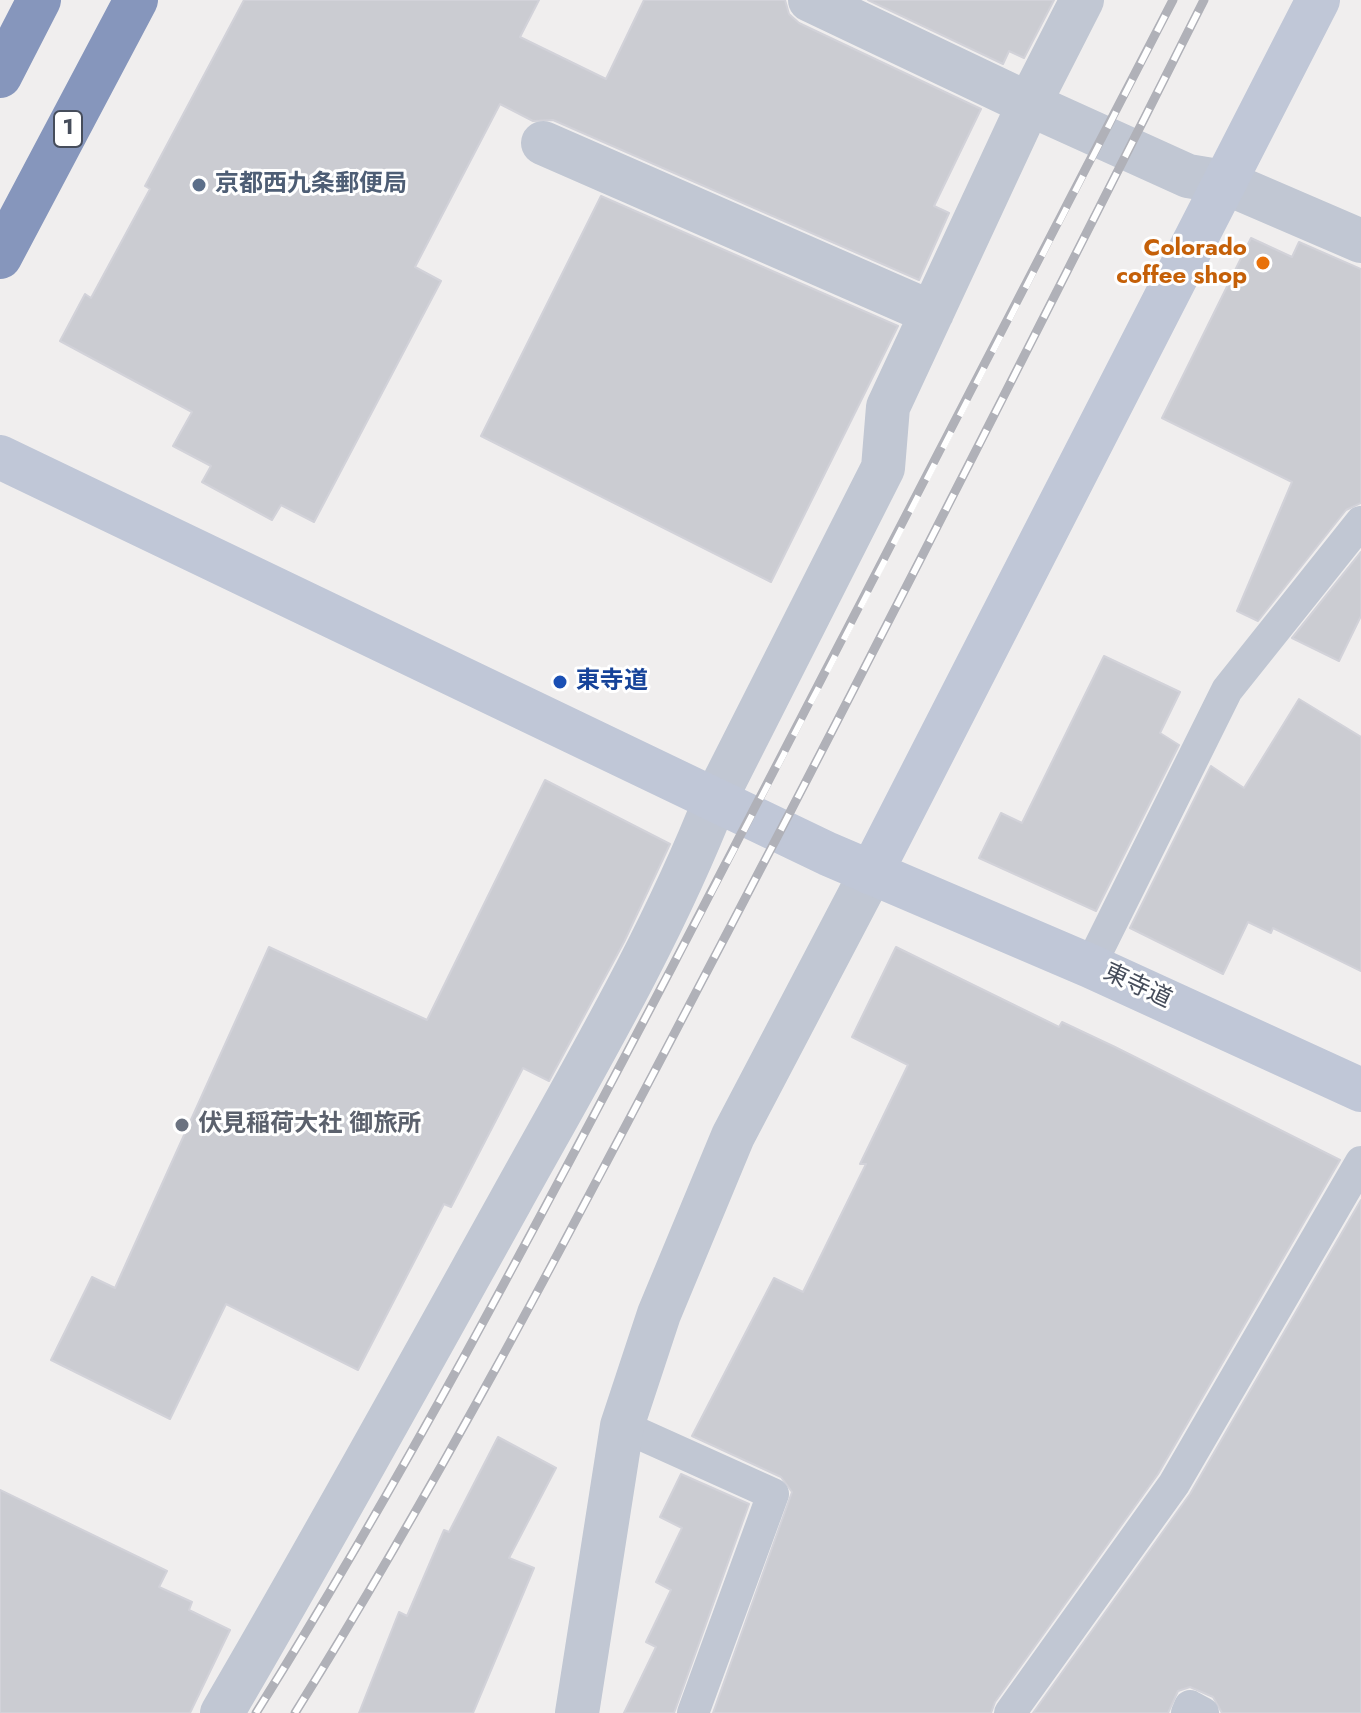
<!DOCTYPE html>
<html>
<head>
<meta charset="utf-8">
<style>
  body { margin:0 }
  canvas { display:block; background:#f0eeee }
</style>
</head>
<body>
<canvas width="1361" height="1713"></canvas>
<script>
const c = document.querySelector('canvas').getContext('2d');
c.lineJoin = 'round';
function paint(path, color) { c.fillStyle = color; c.fill(path, 'evenodd'); }
function strokePath(path, color, width, dash) { c.strokeStyle = color; c.lineWidth = width; c.lineCap = dash ? 'butt' : 'round'; c.setLineDash(dash || []); c.stroke(path); }
function drawText(font, color, halo, rows, align = 'center') {
  c.font = font + ' Jost,"Noto Sans JP",sans-serif'; c.lineWidth = 6; c.setLineDash([]); c.textBaseline = 'middle'; c.strokeStyle = halo; c.fillStyle = color; for (const [text, x, y, turn = 0] of rows) {
    c.save(); c.translate(x, y); c.rotate((+turn || 0) * Math.PI / 180); c.textAlign = isNaN(turn) ? turn : align; if (halo) c.strokeText(text, 0, 0); c.fillText(text, 0, 0); c.restore();
  }
}
const building = new Path2D(`
  M244,0H539L520,37L606,79L644,0H785L789,14L799,23L981,109L934,206L949,213L919,280L553,120L533,121L500,104L415,267L441,281L314,522L281,505L272,520L202,482L211,466L173,446L192,412L60,341L85,294L91,298L150,189L145,186Z
  M868,0H1054L1024,58L1009,51L1003,64Z
  M601,196L898,326L771,582L481,436Z
  M1251,238L1292,257L1299,242L1361,269V503L1346,510L1258,621L1237,611L1292,482L1162,418Z
  M1361,552V616L1339,661L1292,638Z
  M1104,656L1180,692L1160,733L1179,745L1096,911L979,858L1001,813L1022,823Z
  M1299,699L1361,737V971L1273,928L1271,933L1248,922L1223,974L1130,928L1211,766L1244,788Z
  M545,780L670,844L624,942L549,1081L523,1068L451,1207L444,1204L358,1370L226,1304L170,1419L51,1360L92,1277L115,1288L269,947L427,1020Z
  M896,947L1059,1027L1062,1022L1115,1047L1340,1160L1158,1474L995,1702L991,1713H713L792,1492L781,1477L692,1436L774,1278L803,1292L866,1164H860L908,1065L852,1037Z
  M1361,1200V1713H1222L1213,1697L1190,1687L1178,1691L1168,1713H1033L1190,1494Z
  M498,1437L556,1468L509,1558L534,1568L473,1713H359L399,1612L407,1616L444,1530L449,1532Z
  M681,1474L749,1504L674,1713H624L656,1647L646,1642L671,1590L656,1582L682,1528L660,1517Z
  M0,1490L167,1571L159,1587L192,1602L189,1610L230,1630L190,1713H0Z`);
paint(building, '#cbccd2');
strokePath(building, '#d2d2d9', 2);
strokePath(new Path2D(`
  M1090,966L1227,690L1361,522
  M622,1426L773,1494L693,1713
  M1010,1713L1174,1484L1361,1162
  M1187,1713L1190,1706L1203,1713`), '#c1c7d3', 32);
strokePath(new Path2D(`
  M810,0L1029,104L1082,0
  M543,143L932,313
  M222,1713C321,1544 415,1373 510,1202C583,1070 661,939 716,798L883,468L888,407L1029,104L1188,176L1224,182L1361,241
  M577,1713L622,1426L659,1314L733,1136L871,873`), '#c1c7d3', 44);
strokePath(new Path2D(`
  M0,457L828,854L1090,966L1361,1090
  M871,873L1318,0`), '#c0c7d7', 44);
strokePath(new Path2D(`
  M0,76L39,0
  M0,257L136,0`), '#8696bc', 44);
const rail = new Path2D(`
  M256,1713C407,1472 538,1222 670,971C840,649 1007,325 1173,0
  M295,1713C440,1481 566,1240 693,998C867,667 1036,334 1204,0`);
strokePath(rail, '#b0b1b8', 9);
strokePath(rail, '#fff', 6, [18]);
for (const [x, y, r, color] of [
  [199,185,8,"#5c6f8a"],
  [1263,263,8,"#e8710a"],
  [560,682,8,"#1a4fb4"],
  [182,1125,8,"#6b7280"]
]) { const dot = new Path2D(); dot.arc(x, y, r, 0, 2 * Math.PI); c.fillStyle = color; c.fill(dot); strokePath(dot, '#fff', 3); }
for (const [x, y, w] of [
  [68,129,28]
]) { const box = new Path2D(); box.roundRect(x - w / 2, y - 18, w, 36, 6); c.fillStyle = '#fff'; c.fill(box); strokePath(box, '#464d5b', 2); }
drawText('bold 22px', '#464d5b', null, [
  ["1",68,129]
]);
drawText('bold 24px', '#4e5e75', '#fff', [
  ["京都西九条郵便局",215,185]
], 'left');
drawText('bold 24px', '#c56008', '#fff', [
  ["Colorado",1247,249],
  ["coffee shop",1247,277]
], 'right');
drawText('bold 24px', '#164399', '#fff', [
  ["東寺道",576,682]
], 'left');
drawText('24px', '#464d5b', '#fff', [
  ["東寺道",1137,987,25]
]);
drawText('bold 24px', '#5b616d', '#fff', [
  ["伏見稲荷大社 御旅所",198,1125]
], 'left');
</script>
</body>
</html>
